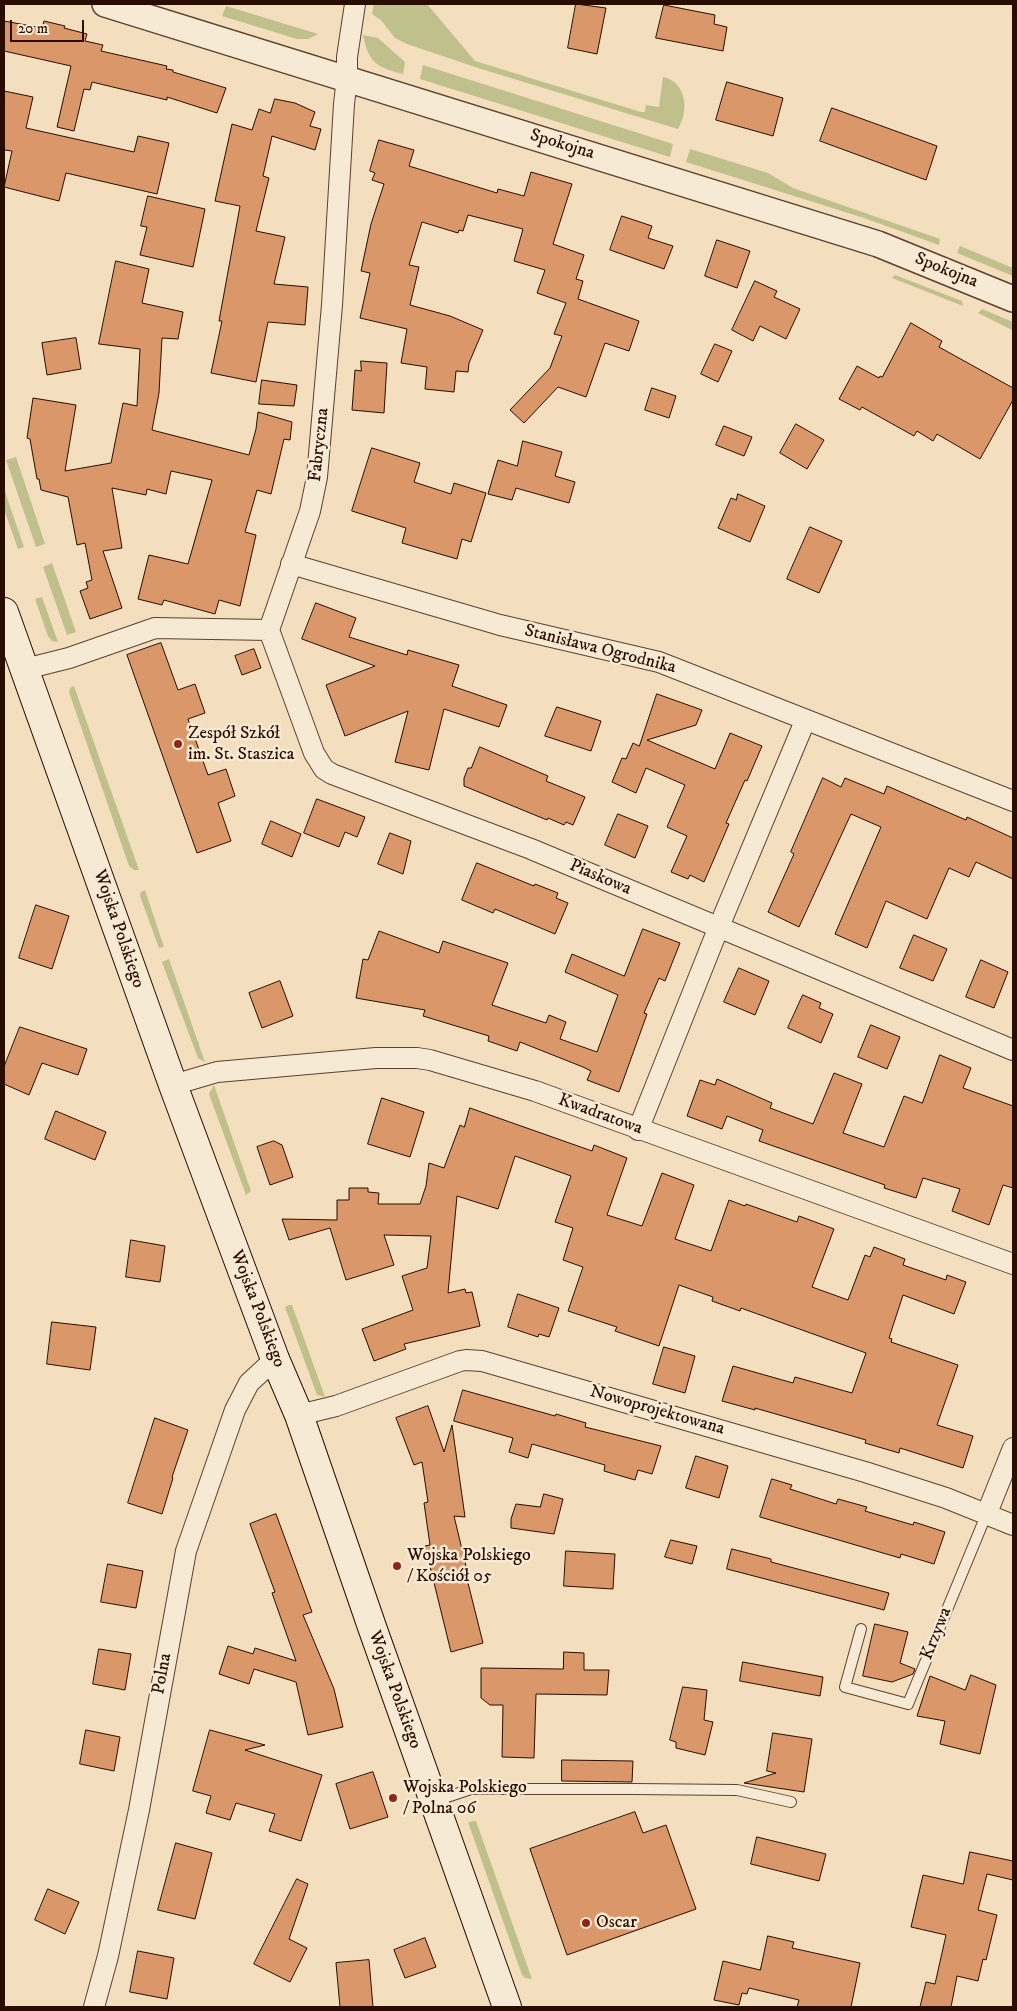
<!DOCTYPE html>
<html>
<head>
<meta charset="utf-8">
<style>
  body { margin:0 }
  #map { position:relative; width:1017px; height:2011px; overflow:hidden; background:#f3debd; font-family:"IM FELL DW Pica",serif }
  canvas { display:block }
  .frame { position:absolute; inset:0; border:5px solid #290d00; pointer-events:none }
  .scale { position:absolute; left:10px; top:20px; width:74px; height:22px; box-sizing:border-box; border:2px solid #290d00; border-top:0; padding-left:6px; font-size:15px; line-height:18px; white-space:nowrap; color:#290d00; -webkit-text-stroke:4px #f7ead4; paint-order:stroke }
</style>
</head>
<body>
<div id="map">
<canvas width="1017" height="2011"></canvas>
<div class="frame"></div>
<div class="scale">20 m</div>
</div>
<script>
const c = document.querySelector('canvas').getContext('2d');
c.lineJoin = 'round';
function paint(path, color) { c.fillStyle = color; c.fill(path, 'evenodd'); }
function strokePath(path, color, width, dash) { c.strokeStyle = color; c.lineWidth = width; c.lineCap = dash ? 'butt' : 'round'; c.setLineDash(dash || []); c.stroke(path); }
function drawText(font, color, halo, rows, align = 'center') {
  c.font = font + ' "IM FELL DW Pica",serif'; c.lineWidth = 5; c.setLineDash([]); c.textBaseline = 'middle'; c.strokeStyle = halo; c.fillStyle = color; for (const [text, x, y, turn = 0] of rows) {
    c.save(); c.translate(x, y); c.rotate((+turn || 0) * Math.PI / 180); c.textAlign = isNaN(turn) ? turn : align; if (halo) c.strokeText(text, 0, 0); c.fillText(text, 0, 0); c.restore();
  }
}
paint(new Path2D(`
  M374,4H427L475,61L641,112H645L646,105L659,107L663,77C687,82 689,111 678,129L478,68L407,44L395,38L381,20L372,14Z
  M226,6L318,34L308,39H297L222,16Z
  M363,35L378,38L405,62L403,74C376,67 369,63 363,35Z
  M423,65L673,144L670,157L420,79Z
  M690,149L768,173L793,188L940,239L939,245L864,218L686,162Z
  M960,246L1013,268V276L957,253Z
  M895,275L962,301L963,306L892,278Z
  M982,309L1013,322L1012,330L978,313Z
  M16,457L45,544L36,547L6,460Z
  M4,489L24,547L18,549L4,509Z
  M52,563L76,632L67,635L43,567Z
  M42,597L58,642L52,641L48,636L35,599Z
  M74,686L139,870H134L129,866L69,692L70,688Z
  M145,890L164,947L159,948L140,896L141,892Z
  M169,959L205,1062L198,1058L162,962Z
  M214,1085L251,1191L246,1195L209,1094Z
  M289,1305H292L325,1397L317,1395L285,1307Z
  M476,1821L532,1979L525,1978L522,1975L468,1822Z`), '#c0c08d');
const building = new Path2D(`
  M576,4L606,8L597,54L568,48Z
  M664,5L715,15L714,24L727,27L723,51L656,38Z
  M4,21L42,28L44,21L65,26L64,28L87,34L85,41L103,45L101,51L167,66L166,69L173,70V72L226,88L217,113L167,97V100L92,82L90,90L84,89L74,131L57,127L71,66L4,51Z
  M727,82L783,98L773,136L716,120Z
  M4,91L33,97L26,128L134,152L138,136L169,143L157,194L66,173L59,201L4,187L12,151L4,150Z
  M275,99L295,103L315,112L310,126L321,129L315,150L272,136L263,176L269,178L256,231L285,237L274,284L308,287L305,325L268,322L256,382L211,373L222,321H219L240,206L215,201L232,124L252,130L259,109L270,113Z
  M832,108L937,146L926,180L820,141Z
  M379,140L414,150L409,166L497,193L498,189L524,196L531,172L572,184L553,244L584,255L576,279L583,281L578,299L639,321L629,351L605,343L586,397L558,387L524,423L510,410L550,368L562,336L554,334L566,303L537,293L545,270L514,261L523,229L468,215L463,231L459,230L458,233L422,222L409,265L419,267L410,305L450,316L483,330L469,363L468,372L456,371L454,392L425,389L427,367L401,363L407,329L360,318L370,273L361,271L371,224L384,184L372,180L375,173L370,171Z
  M148,196L205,209L193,267L140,255L147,227L141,226Z
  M622,216L652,226L648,238L673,246L664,269L610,250Z
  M717,240L750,251L737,288L705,276Z
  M116,261L149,269L142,303L183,312L178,339L162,338L159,393L152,430L249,455L256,429L258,412L292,422L290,440L284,439L271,494L257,490L245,532L256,535L240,606L219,600L215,614L164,600L162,605L138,599L149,555L188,564L212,480L171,471L166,494L147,489L146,495L112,488L122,548L103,551L122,608L90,619L80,591L88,588L86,582L92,580L85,543L77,545L68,497L41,490L39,479H37L30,439L27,438L33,398L76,405L65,471L111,463L123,403L137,406L140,349L99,344Z
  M755,281L777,291L774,297L800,309L786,339L760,326L753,341L732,330Z
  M911,323L942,341L939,347L1013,388V400L980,459L937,434L933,441L917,431L914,436L862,407L860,410L839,399L857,366L879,378L880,376L882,377Z
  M76,338L81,369L47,375L42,343Z
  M715,344L732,351L718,382L701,374Z
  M361,361L387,363L384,413L352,410L355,370L361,371Z
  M262,380L297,385L294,406L259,404Z
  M652,388L676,396L669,418L645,410Z
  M796,424L824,440L807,469L780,453Z
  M724,426L752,437L744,456L716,445Z
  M523,441L562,452L555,476L575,482L569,503L516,488L512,500L488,494L498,460L517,466Z
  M372,448L420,463L414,482L451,494L454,483L486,493L471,542L462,539L457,559L402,543L406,528L352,511Z
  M738,494L765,506L750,542L718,528L731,498L736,500Z
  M810,527L842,541L819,593L787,579Z
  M316,603L356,618L349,637L407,655L408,650L459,665L452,686L507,705L499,727L444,709L429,770L395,762L408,711L345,736L326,685L375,666L302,639Z
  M161,643L178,690L195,684L205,713L188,719L208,775L226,769L235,796L218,803L231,841L197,853L127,655Z
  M254,649L261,668L242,675L235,656Z
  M657,694L702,710L696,725L647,740L715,769L730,733L762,746L747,781L745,780L726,823L729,824L704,882L690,875L688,879L671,872L687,836L667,827L685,785L646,768L636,793L612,782L622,758L626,759L633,743L639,746Z
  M557,707L601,721L591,751L545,736Z
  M480,747L548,776L546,781L585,797L573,825L566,822L564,825L548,818L547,820L464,786V778L468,768H471Z
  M823,778L841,787L845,778L884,794L887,786L966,820L967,817L1013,838V879L976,862L969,877L949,868L927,919L886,901L867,948L835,934L881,827L851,814L799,927L768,912L794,854L791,852Z
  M317,799L365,817L357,837L345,832L339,847L304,833Z
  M618,814L648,826L635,858L605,845Z
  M271,821L301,834L292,857L262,844Z
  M390,833L411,841L403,874L378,864Z
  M477,863L534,886L535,884L558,893L556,898L568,903L555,934L495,909L493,913L462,900Z
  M36,905L69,916L52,969L19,958Z
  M643,929L680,943L665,981L659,978L644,1013L647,1014L619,1092L587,1080L591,1071L583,1067L520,1042L517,1051L488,1041L489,1036L423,1016L425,1010L356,998L363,959L368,960L379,931L439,953L443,941L508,963L492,1005L546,1023L549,1015L566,1022L560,1039L597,1052L618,995L565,972L572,954L624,976Z
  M914,935L947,949L933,981L900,968Z
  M981,960L1008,972L994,1008L966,997Z
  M739,968L769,981L755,1015L724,1002Z
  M280,981L293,1016L262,1028L249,993Z
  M803,995L821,1003L819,1008L833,1014L821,1043L788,1028Z
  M871,1025L900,1037L887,1069L858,1057Z
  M20,1027L87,1049L78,1075L42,1063L29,1095L4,1084V1067Z
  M940,1055L971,1068L963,1088L1013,1106V1188L1003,1185L989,1225L952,1211L960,1189L923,1178L916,1198L884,1188L885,1185L759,1141L763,1130L727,1116L722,1129L687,1116L700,1080L715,1085L717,1079L772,1103L770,1108L813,1124L834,1073L862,1084L843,1133L884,1147L904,1096L922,1103Z
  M382,1098L424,1112L410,1157L368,1144Z
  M470,1108L592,1151L594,1145L627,1158L607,1215L642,1226L662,1173L694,1185L675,1239L711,1251L729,1200L745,1206L746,1204L797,1222L799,1216L834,1229L812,1287L848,1300L865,1255L870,1257L874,1247L905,1259L903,1265L946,1280L947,1275L966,1282L954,1314L903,1295L889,1338L892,1339L891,1342L958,1365L937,1425L973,1436L963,1468L900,1448L899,1453L865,1443L866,1440L755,1408V1410L722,1401L733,1366L793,1383L795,1377L852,1393L866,1353L741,1308L740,1311L712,1301L713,1297L679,1285L659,1346L615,1331L617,1327L568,1311L583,1267L563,1260L573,1228L555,1222L571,1176L515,1156L498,1209L457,1196L448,1293L465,1289L466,1293L472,1292L480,1326L404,1344L406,1349L374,1361L362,1329L413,1310L402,1276L427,1268L431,1236L384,1235L394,1265L346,1280L330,1228L289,1240L282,1219L337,1220V1200H349V1188H368V1192L379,1193L378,1204H420L426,1186L429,1163L444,1168L460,1125L464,1127Z
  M56,1111L106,1132L95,1160L45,1139Z
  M274,1141L282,1145L293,1177L270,1185L257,1147Z
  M131,1240L165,1246L160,1282L126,1277Z
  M518,1294L559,1308L549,1337L539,1334L538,1337L508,1327Z
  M52,1322L96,1327L90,1370L47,1364Z
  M664,1347L695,1356L685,1393L653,1384Z
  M463,1390L555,1416L556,1414L586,1423L585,1427L661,1446L652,1474L638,1470L635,1480L604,1471L605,1465L532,1444L528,1458L509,1452L513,1438L454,1421Z
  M428,1406L444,1452L452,1425L465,1517L454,1516L466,1566L464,1567L483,1643L451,1652L425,1546L430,1545L424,1503L428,1502L422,1462L414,1465L396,1418Z
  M155,1418L188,1430L172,1477L173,1478L162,1514L128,1503Z
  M696,1456L728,1466L719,1498L686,1488Z
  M772,1479L792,1485L790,1489L836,1504L838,1499L867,1507L865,1511L913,1525L914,1522L945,1532L934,1564L901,1554L900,1558L760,1517Z
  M544,1494L563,1499L554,1534L511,1528V1519L516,1504L540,1507Z
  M276,1514L312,1612L303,1615L334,1689L343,1727L308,1735L296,1682L254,1669L249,1684L219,1674L228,1646L253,1654L255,1648L296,1661L272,1593L275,1592L250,1524Z
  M671,1540L697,1546L692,1564L665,1557Z
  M732,1549L771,1559V1562L889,1593L884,1610L727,1569Z
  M566,1551L615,1554L613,1589L564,1586Z
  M108,1564L143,1571L136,1608L101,1602Z
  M875,1624L908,1632L900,1663L915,1669L913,1674L892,1682L863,1676Z
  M99,1649L131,1654L125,1690L93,1684Z
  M564,1652L584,1653V1670H609L607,1695L536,1694L534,1758L502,1757L503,1705H490L481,1698V1668L563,1669Z
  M743,1662L823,1677L820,1696L740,1681Z
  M971,1675L996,1685L980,1754L940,1744L945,1721L917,1716L930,1676L965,1690Z
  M683,1687L707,1690L704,1720L713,1722L705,1755L676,1748V1742L670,1740Z
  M86,1730L120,1737L114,1771L80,1764Z
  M210,1730L265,1745L245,1750L322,1775L301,1841L269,1831L275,1814L236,1803L230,1820L206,1813L211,1796L193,1791Z
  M773,1733L812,1739L804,1792L744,1783L776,1773L767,1771Z
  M562,1760L633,1761L632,1782L562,1781Z
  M373,1772L388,1817L350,1829L336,1784Z
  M635,1812L643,1833L666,1825L696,1909L567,1955L530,1849Z
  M757,1837L826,1854L819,1881L751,1864Z
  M176,1843L212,1853L195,1919L158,1910Z
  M970,1852L1013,1861V1880L987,1874L978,1910L997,1915L986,1960L983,1959L978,1981L957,1976L951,2007H920L926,1982L935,1984L946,1935L911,1927L923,1875L963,1884Z
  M297,1879L308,1884L289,1939L307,1948L290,1982L254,1964Z
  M48,1889L79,1902L65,1934L35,1920Z
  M768,1936L794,1942L792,1948L860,1963L851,2007H797L799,2000L749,1988L747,1994L742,1993L739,2005L714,2000L723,1961L760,1970Z
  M425,1938L436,1967L405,1978L394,1950Z
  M138,1951L174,1958L167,1999L130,1992Z
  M369,1960L373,2007H340L336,1963Z`);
paint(building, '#d9976a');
strokePath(building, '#290d00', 1);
const service = new Path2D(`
  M861,1629L845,1687L908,1704L987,1513
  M435,1801L471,1789H633L737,1790L791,1802`);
const minor = new Path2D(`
  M291,564L500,625L659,662L1013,801
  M269,630L314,753L324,769L332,774L531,849L1013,1050
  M25,669L69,658L155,628L269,630L310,511L317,477L332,305L344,104L347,78V57L355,4
  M173,1085L217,1072L376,1058H417L430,1060L535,1091L1013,1264
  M638,1130L718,929L805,721
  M299,1415L336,1406L460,1361L466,1360L482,1361L865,1472L946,1498L1013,1525
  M987,1513L1013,1448
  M94,2007L108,1956L139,1810L186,1551L235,1410L249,1383L275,1359`);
const tertiary = new Path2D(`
  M105,4L878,244L1013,299`);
const secondary = new Path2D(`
  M4,612L173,1085L275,1359L299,1415L372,1627L507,2007`);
strokePath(service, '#5c412f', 12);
strokePath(minor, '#5c412f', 22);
strokePath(tertiary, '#5c412f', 28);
strokePath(secondary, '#290d00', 30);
strokePath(service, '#f7ead4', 10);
strokePath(minor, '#f7ead4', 20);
strokePath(tertiary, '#f7ead4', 25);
strokePath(secondary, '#f7ead4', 28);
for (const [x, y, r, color] of [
  [178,744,5,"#8f2418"],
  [397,1566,5,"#8f2418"],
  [393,1798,5,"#8f2418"],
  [586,1923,5,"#8f2418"]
]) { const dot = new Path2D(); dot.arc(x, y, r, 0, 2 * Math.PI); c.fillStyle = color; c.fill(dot); strokePath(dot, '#f7ead4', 2); }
drawText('18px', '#290d00', '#f7ead4', [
  ["Spokojna",562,145,17],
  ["Spokojna",946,271,22],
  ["Fabryczna",320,445,-84],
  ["Stanisława Ogrodnika",600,650,14],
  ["Piaskowa",600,878,23],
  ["Wojska Polskiego",118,929,71],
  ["Kwadratowa",600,1115,20],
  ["Wojska Polskiego",257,1309,69],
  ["Nowoprojektowana",657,1411,16],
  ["Krzywa",937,1634,-68],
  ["Polna",163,1674,-80],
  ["Wojska Polskiego",394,1690,70]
]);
drawText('18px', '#290d00', '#f7ead4', [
  ["Zespół Szkół",188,734],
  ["im. St. Staszica",188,755],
  ["Wojska Polskiego",407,1556],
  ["/ Kościół 05",407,1577],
  ["Wojska Polskiego",403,1788],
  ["/ Polna 06",403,1809],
  ["Oscar",596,1923]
], 'left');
</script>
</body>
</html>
